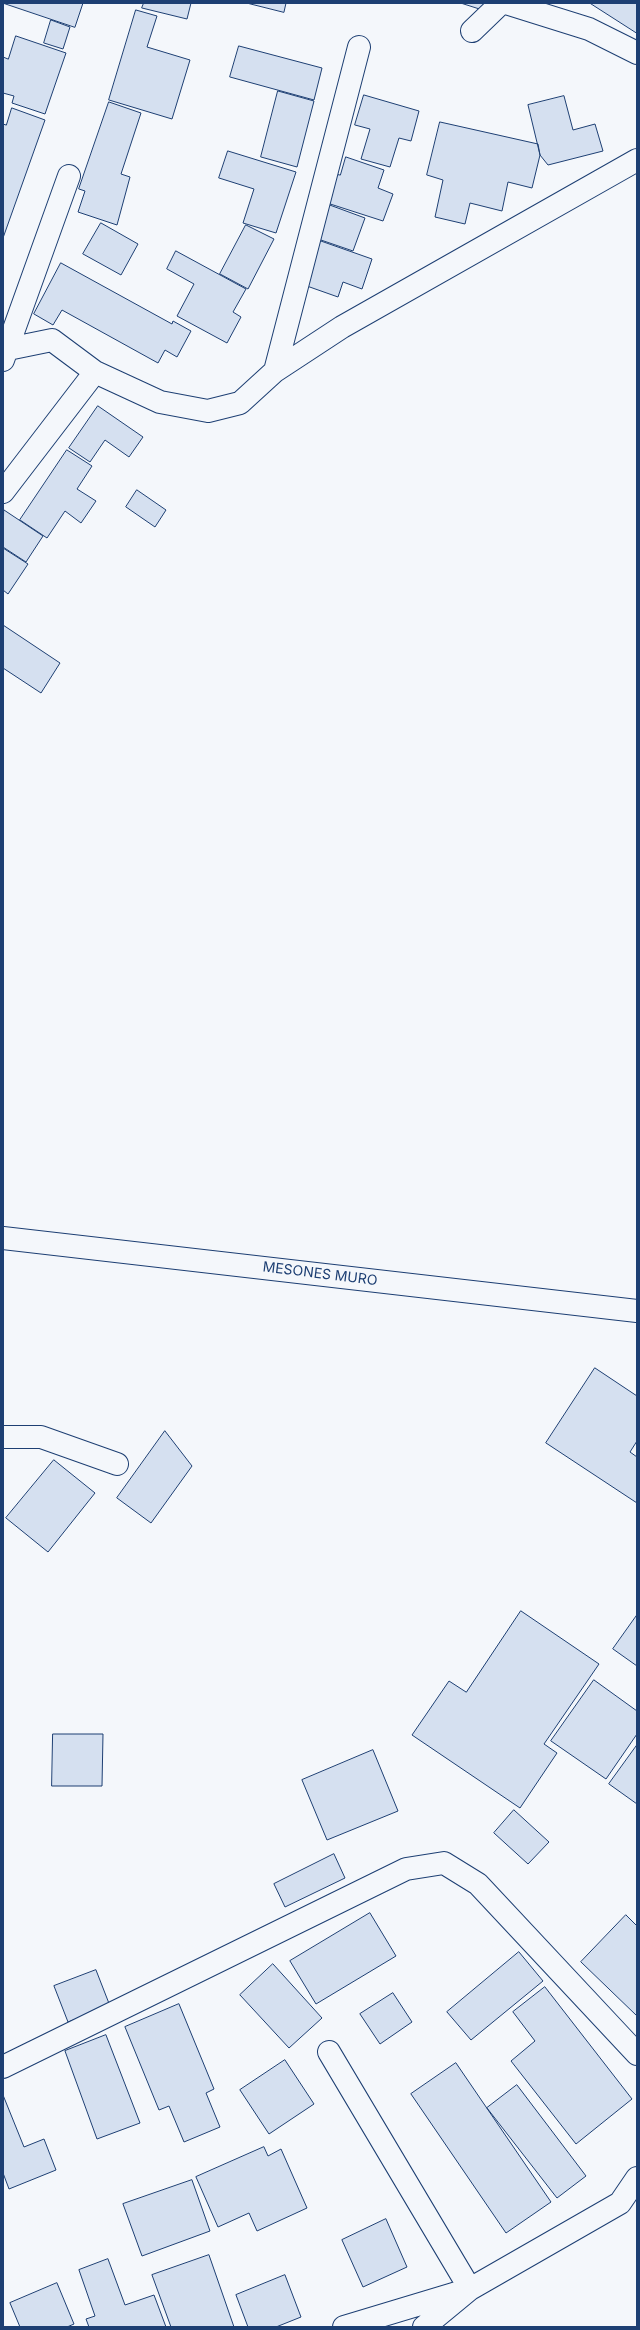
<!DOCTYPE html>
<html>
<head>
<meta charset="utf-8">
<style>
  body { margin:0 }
  #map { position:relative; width:640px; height:2330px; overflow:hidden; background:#f4f7fb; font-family:Inter,sans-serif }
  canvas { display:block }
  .frame { position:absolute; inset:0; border:4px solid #1d3f73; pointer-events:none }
</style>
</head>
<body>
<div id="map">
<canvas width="640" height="2330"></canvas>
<div class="frame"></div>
</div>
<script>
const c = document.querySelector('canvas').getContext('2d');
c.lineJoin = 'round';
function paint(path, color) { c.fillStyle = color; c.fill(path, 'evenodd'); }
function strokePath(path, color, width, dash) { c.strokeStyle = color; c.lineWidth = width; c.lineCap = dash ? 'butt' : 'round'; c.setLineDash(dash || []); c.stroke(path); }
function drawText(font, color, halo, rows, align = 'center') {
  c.font = font + ' Inter,sans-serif'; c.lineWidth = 3; c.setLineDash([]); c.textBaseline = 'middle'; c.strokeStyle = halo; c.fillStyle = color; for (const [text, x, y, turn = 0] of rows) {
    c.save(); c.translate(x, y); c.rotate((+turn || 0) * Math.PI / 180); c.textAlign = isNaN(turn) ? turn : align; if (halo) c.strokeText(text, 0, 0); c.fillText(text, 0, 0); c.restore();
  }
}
const building = new Path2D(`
  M3,3H83L75,27Z
  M144,3H191L187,19L142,8Z
  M247,3H286L284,12Z
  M461,3H490L487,11Z
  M590,3H637V33Z
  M136,10L157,16L147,47L190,60L172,119L109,100Z
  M51,20L70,27L63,49L44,43Z
  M16,36L66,53L45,114L12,103L14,96L3,93V57L8,59Z
  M239,46L322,68L314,100L230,77Z
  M278,91L314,101L297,167L261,157Z
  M364,95L419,111L411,141L399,138L390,167L361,159L370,129L355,125Z
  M564,96L573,130L595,124L603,151L548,165L540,155L528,105Z
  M109,102L141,113L121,174L130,177L117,225L78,212L85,191L79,189Z
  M12,108L45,120L3,238V124L6,125Z
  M440,122L538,144L540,155L532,188L508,182L502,211L470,203L465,224L435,217L443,180L427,175Z
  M228,151L296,172L276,233L243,223L254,189L219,178Z
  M346,157L384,170L378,188L393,194L383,221L324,202L334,174L340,175Z
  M327,204L365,218L353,251L315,238Z
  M101,223L138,244L121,275L83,254Z
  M246,225L274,239L248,289L220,274Z
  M318,240L372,259L362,289L343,282L338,297L304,285Z
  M176,251L246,289L233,312L241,317L227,343L177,316L194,284L167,269Z
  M61,263L172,324L173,321L191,331L177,357L165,350L158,363L62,310L53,325L34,314Z
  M98,406L143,437L129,457L105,440L90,462L69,448Z
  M67,450L92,466L77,489L96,501L81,523L65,511L47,538L20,520Z
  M137,490L166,510L155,527L126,507Z
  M4,510L43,536L26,562L3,547Z
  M3,548L28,564L8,594L3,590Z
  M3,625L60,663L41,693L3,668Z
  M595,1368L637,1396V1441L630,1452L637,1457V1503L546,1443Z
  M165,1431L192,1466L151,1523L117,1498Z
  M54,1460L95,1493L48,1552L6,1518Z
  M521,1611L599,1664L544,1744L557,1753L520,1808L412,1735L449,1681L466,1692Z
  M637,1615V1666L613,1649Z
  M594,1680L637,1711V1734L606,1779L551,1741Z
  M53,1734H103L102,1786H52Z
  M637,1745V1804L609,1784Z
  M373,1750L398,1811L327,1840L302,1780Z
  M514,1810L549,1842L528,1864L494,1833Z
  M334,1854L345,1878L285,1907L274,1884Z
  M370,1913L396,1956L316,2004L290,1961Z
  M626,1915L637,1926V2016L581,1962Z
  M519,1952L543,1981L471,2040L447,2012Z
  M273,1964L322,2018L289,2048L240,1995Z
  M96,1970L110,2006L68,2022L54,1986Z
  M545,1987L632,2099L576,2144L511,2061L535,2041L513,2012Z
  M393,1993L412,2022L380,2044L360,2014Z
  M179,2004L214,2089L206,2093L220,2127L184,2142L169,2106L159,2110L125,2027Z
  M106,2035L140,2123L97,2139L65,2051Z
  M285,2060L314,2104L269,2134L240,2090Z
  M456,2063L551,2202L506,2233L411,2094Z
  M517,2085L586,2176L557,2198L487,2108Z
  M3,2095L24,2147L44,2139L56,2170L9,2189L3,2173Z
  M264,2147L268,2156L281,2149L307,2208L257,2231L249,2213L218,2227L196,2177Z
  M192,2180L210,2231L142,2256L123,2204Z
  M386,2219L407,2267L363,2287L342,2240Z
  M209,2255L234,2327H171L152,2275Z
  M108,2259L125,2305L154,2295L166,2327H89L86,2319L95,2316L79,2270Z
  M285,2275L301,2317L276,2327H248L236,2295Z
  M57,2283L74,2324L67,2327H20L10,2303Z`);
paint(building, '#d5e0f0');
strokePath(building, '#1d3f73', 1);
const minor = new Path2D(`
  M506,3L589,29L637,53
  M472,31L501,3
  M8,349L52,340L95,372L160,402L208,411L240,403L275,371L342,327L637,160
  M3,360L69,176
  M275,371L359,47
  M3,492L95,372
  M3,1437H41L117,1464
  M329,2052L470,2289L344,2327
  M3,2067L406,1869L444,1863L478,1884L637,2054
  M424,2327L470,2289L620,2203L637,2178`);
const highway = new Path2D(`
  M3,1238L637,1311`);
strokePath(minor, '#1d3f73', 24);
strokePath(highway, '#1d3f73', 24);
strokePath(minor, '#f4f7fb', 22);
strokePath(highway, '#f4f7fb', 22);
drawText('14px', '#1d3f73', '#f4f7fb', [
  ["MESONES MURO",320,1274,7]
]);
</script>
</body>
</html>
